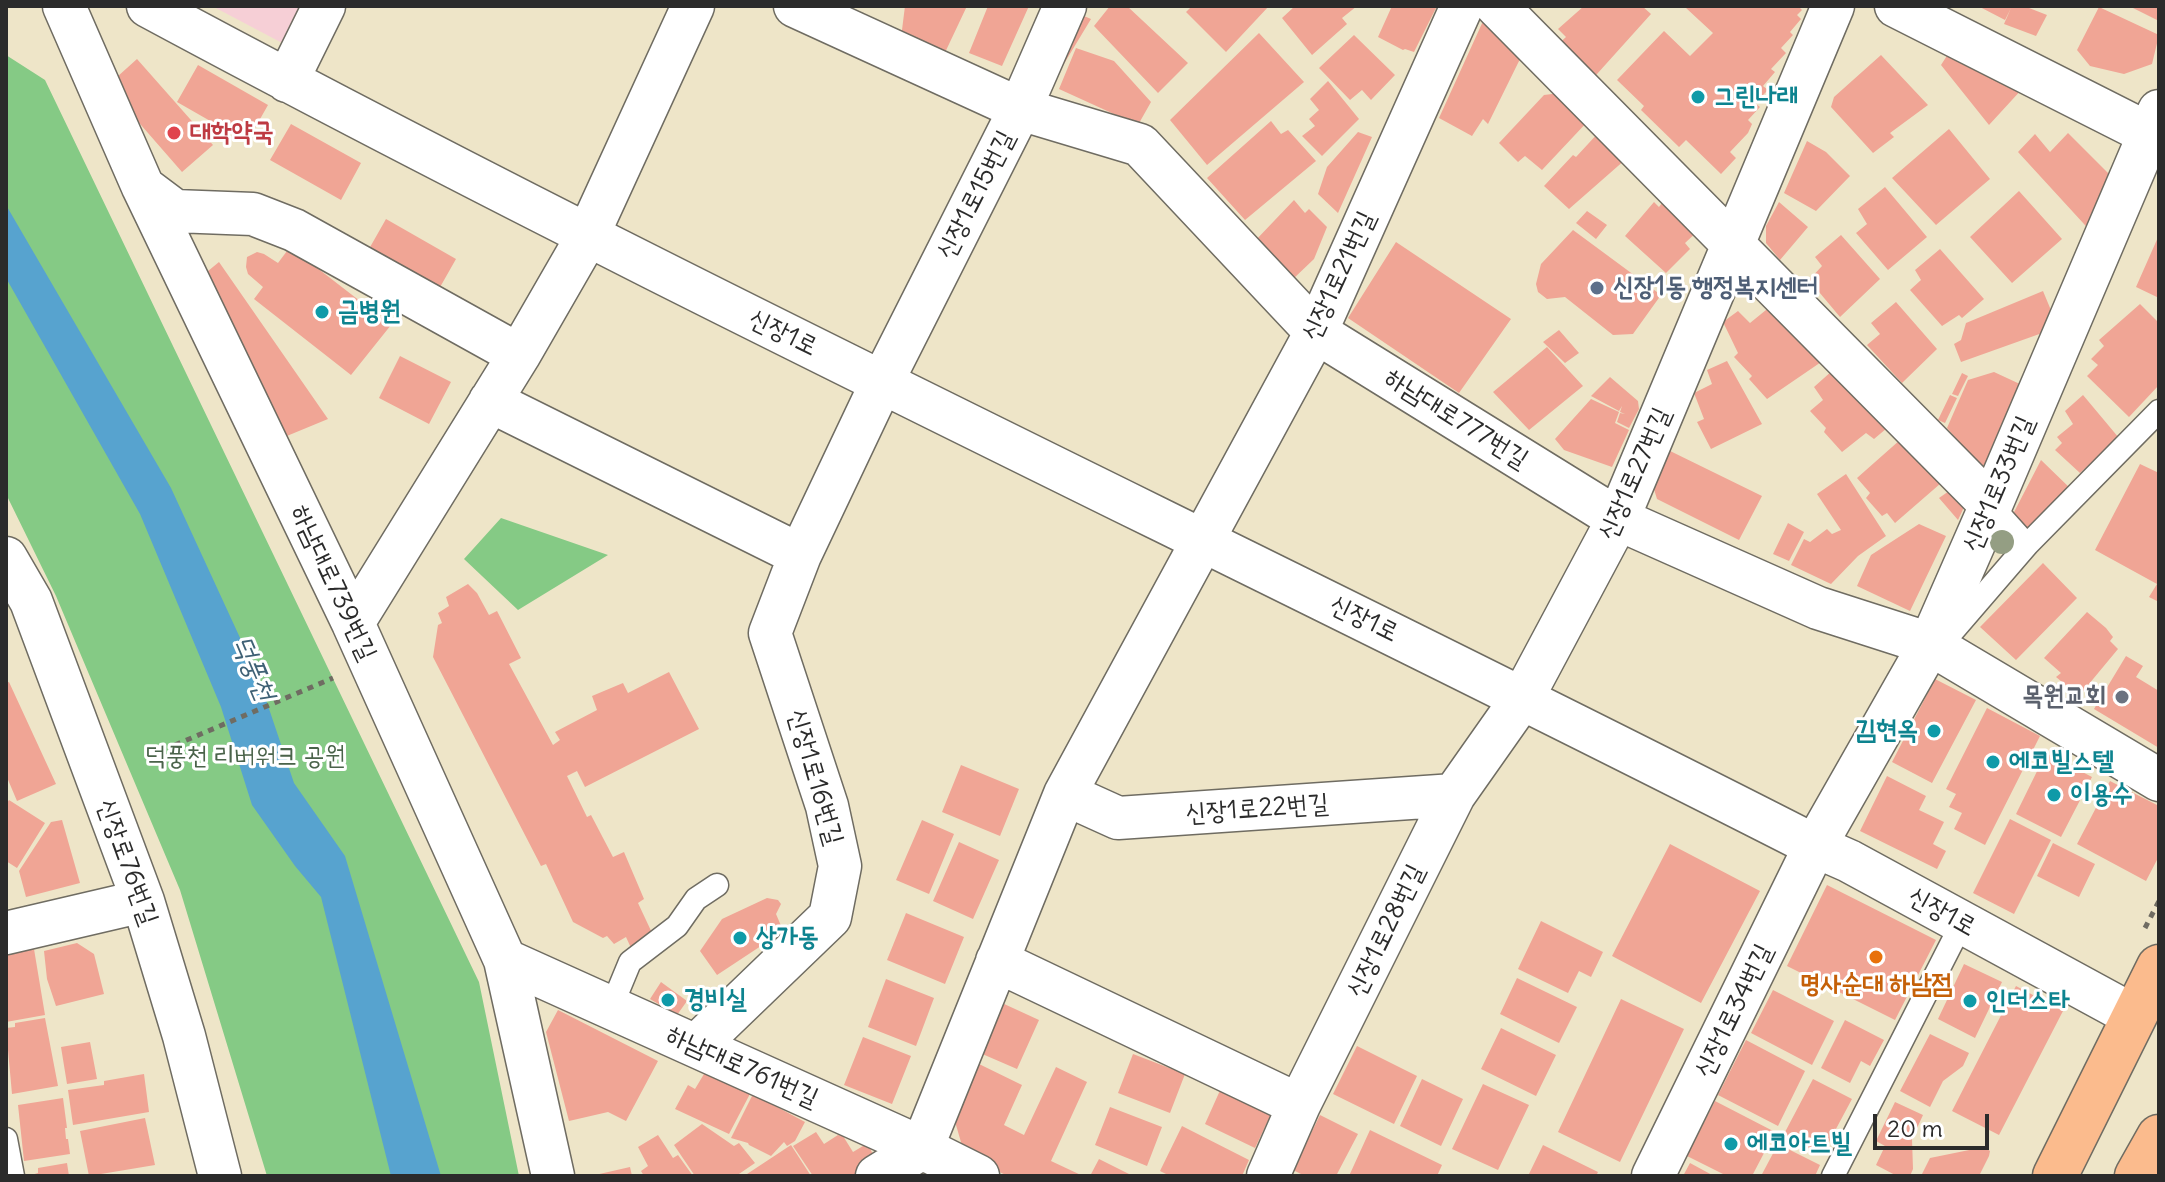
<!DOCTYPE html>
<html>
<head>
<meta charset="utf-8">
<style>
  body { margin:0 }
  #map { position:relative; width:2165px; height:1182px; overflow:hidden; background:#eee5c8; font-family:Delius,sans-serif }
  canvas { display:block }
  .frame { position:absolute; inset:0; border:8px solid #2b2b2b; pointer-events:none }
  .scale { position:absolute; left:1873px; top:1114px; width:116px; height:36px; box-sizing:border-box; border:4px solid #2b2b2b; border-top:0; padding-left:10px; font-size:24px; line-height:28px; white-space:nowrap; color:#2b2b2b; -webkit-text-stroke:6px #fff; paint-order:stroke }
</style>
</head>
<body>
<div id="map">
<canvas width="2165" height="1182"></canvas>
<div class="frame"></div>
<div class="scale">20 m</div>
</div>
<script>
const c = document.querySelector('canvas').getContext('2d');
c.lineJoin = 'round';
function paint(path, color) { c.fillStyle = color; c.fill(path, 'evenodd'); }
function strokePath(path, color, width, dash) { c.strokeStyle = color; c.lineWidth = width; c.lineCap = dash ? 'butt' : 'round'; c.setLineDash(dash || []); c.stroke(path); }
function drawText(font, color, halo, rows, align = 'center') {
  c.font = font + ' Delius,"Poor Story",sans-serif'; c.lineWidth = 6; c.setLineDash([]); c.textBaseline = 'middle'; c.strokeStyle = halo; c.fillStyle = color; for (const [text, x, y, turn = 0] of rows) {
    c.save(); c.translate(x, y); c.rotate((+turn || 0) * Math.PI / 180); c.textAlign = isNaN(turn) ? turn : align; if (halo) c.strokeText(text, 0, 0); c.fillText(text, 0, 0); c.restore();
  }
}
paint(new Path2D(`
  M212,6H331L286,45Z`), '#f6cfd6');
paint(new Path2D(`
  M6,55L45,80L479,982L519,1176H267L180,890L56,596L6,494Z
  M501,518L608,555L518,610L464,559Z`), '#85ca85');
paint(new Path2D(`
  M6,205L171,488L259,679L294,783L345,856L441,1176H391L321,897L295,866L252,805L221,707L140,514L6,278Z`), '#57a3cf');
paint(new Path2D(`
  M905,6H967L941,61L901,38Z
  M988,6H1029L1002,66L969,53Z
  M1110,6H1127L1188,63L1158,93L1094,26Z
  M1192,6H1269L1226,52L1186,12Z
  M1295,6H1357L1342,18L1347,24L1312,55L1282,18Z
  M1392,6H1437L1414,52L1405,49L1403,50L1378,37Z
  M1584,6H1642L1651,14L1588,84L1554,48L1566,37L1558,29Z
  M1688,6H1798L1802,10L1797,15L1801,19L1790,32L1793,35L1781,48L1786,53L1771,69L1775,72L1763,86L1768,90L1755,103L1760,107L1748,120L1752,124L1748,133L1730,152L1736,158L1721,174L1686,140L1679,147L1641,110L1644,106L1617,80L1664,31L1690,56L1713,33L1686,8Z
  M1978,6H2024L2047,15L2036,36L2004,24L2011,8L2005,20Z
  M2129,6H2159V21Z
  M2099,7L2159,35L2152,64L2124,74L2090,66L2077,50Z
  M1077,13L1091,19L1056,77Z
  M1484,19L1521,57L1488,124L1483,119L1472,136L1439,118Z
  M1259,33L1304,82L1207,165L1170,120Z
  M1354,35L1395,75L1371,100L1362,90L1350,100L1319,68Z
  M1076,48L1114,61L1151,102L1138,125L1059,89Z
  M1950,51L2023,88L1989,125L1941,65Z
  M1881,55L1928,105L1890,133L1894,137L1873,153L1831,107L1834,97Z
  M137,59L213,145L182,172L107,86Z
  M198,65L268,105L247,142L177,102Z
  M1328,81L1359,119L1322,156L1302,136L1315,126L1309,119L1319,110L1310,99Z
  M1560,93L1589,120L1542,170L1525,156L1518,162L1499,143L1544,95Z
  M1271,121L1281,134L1288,130L1316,161L1245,220L1207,178Z
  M291,124L361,163L341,200L270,160Z
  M1949,129L1990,179L1936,225L1892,178Z
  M1600,131L1626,159L1569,209L1544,186L1573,155L1576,157Z
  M1358,132L1372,137L1338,213L1318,194L1327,167Z
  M2068,133L2120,185L2095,236L2018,152L2035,134L2050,152Z
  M1807,141L1826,152L1850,176L1816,211L1784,193Z
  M1885,187L1927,237L1888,270L1856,233L1867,224L1858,209Z
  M2019,191L2062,239L2012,283L1970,237Z
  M1665,199L1699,230L1685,243L1690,249L1666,273L1625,236L1654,202L1659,207Z
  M1294,200L1305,213L1309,209L1327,227L1314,259L1292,280L1254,242Z
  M1779,202L1808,227L1780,260L1766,243V226Z
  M1587,211L1607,225L1596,239L1576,223Z
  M386,219L456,259L435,296L365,256Z
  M1573,230L1661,295L1633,334L1613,335L1565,297L1547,299L1538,292L1536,284L1541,264Z
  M1841,235L1880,279L1840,317L1809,280L1822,266L1815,257Z
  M2159,235V298L2136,287Z
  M1396,242L1511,319L1459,393L1348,318Z
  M290,247L391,325L351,375L254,299L263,287L248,274L246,267L247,257L257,252L264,254L278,263Z
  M1940,249L1984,299L1962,318L1959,315L1942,326L1910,290L1921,280L1915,270Z
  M219,262L328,419L282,438L202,276Z
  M2043,291L2055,320L2045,332L1961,362L1954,344L1961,340L1966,323Z
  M1782,297L1827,358L1767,399L1749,379L1752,376L1734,357L1738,353L1723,322L1738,311L1750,323Z
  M1896,302L1937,349L1902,383L1867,345L1880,334L1871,323Z
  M2140,304L2159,323V385L2129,417L2087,376L2098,365L2091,359L2104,346L2099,340Z
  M1559,330L1579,353L1565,363L1543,342Z
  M1547,347L1583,386L1529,430L1493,392Z
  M400,356L451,382L429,424L379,398Z
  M1727,361L1762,424L1711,449L1697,422L1704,419L1694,393L1712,384L1707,370Z
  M1842,362L1893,423L1874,439L1866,433L1842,452L1824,432L1826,428L1810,411L1823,400L1814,387Z
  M1994,372L2022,385L1985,465H1978L1947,428L1968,380Z
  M1962,373L1968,376L1958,396L1952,394Z
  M1610,377L1638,401L1639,409L1629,428L1617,422L1620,413L1625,414L1620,412L1622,406L1619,411L1591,396Z
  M1950,395L1957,398L1945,423L1938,420Z
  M2083,395L2119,438L2080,473L2055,450L2062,443L2057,437L2073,424L2065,411Z
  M1591,399L1619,412L1615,423L1629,430L1612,467L1564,450L1555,439Z
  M1909,432L1948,477L1895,523L1887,513L1882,516L1866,498L1870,493L1857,478Z
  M1664,448L1762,496L1739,540L1657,499L1650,476Z
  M2041,460L2072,490L2029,534L2012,516Z
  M2140,464L2159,473V602L2149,597L2157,584L2095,550Z
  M1846,474L1886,536L1858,556L1831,584L1791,565L1804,539L1810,542L1827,529L1832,534L1841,530L1817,494Z
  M1962,482L1971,492L1958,520L1939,498Z
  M1788,523L1804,532L1789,561L1773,554Z
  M1919,524L1946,536L1910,611L1857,586L1871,555Z
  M2043,563L2077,598L2016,660L1980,627Z
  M468,584L477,593L489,615L497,611L521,658L509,664L553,745L560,740L555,732L597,710L592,696L623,683L628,693L669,672L699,729L585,787L577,771L567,776L587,817L591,815L613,857L624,852L644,899L638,903L653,935L631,948L626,937L614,944L607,936L603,938L573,922L546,864L541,866L433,657L438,625L442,623L438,613L449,606L446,597Z
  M2087,612L2106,628L2113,637L2110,641L2118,649L2079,696L2056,677L2061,673L2044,658Z
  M2126,656L2143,666L2136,677L2159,691V748L2094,709Z
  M1935,679L1976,700L1932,783L1892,762Z
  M9,682L56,784L17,801L6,775V683Z
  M1987,708L2040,736L1985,845L1954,829L1962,813L1949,807L1956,794L1946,789Z
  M2046,753L2092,777L2061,837L2016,814Z
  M961,765L1019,789L1000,836L942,812Z
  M1887,776L1926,796L1919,810L1944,822L1933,844L1946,851L1937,869L1860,831Z
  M2110,781L2159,806V856L2146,881L2077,844Z
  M9,800L45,823L17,868L6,861V804Z
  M2010,819L2051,840L2014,914L1973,893Z
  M62,820L80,883L26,897L19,871L51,822Z
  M922,820L954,834L929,894L896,880Z
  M959,842L999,860L973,919L933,901Z
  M2053,843L2095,864L2079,897L2037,876Z
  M1670,844L1760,891L1701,1003L1612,956Z
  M1827,885L1936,940L1895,1020L1787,966Z
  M767,898L778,900L781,904L776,914L782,928L769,935L770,940L717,975L700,951L722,919Z
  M906,913L964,937L945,984L887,960Z
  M1541,921L1603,952L1591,977L1579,971L1568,993L1518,969Z
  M77,943L94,954L104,994L56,1006L47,979L44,951Z
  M34,949L45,1015L6,1022L8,953Z
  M1964,964L2002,982L1975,1038L1938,1019Z
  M1517,978L1577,1007L1559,1043L1500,1014Z
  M886,979L934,998L916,1046L868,1027Z
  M661,982L687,1001L677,1015L650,999Z
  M2016,986L2063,1011L1999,1135L1952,1111Z
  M1773,990L1834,1021L1812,1065L1751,1033Z
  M1621,999L1684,1029L1620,1162L1558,1132Z
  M1002,1003L1039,1020L1017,1069L980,1053Z
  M558,1010L658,1061L626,1121L608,1112L569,1121L546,1032Z
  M45,1018L58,1086L12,1094L6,1028L15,1027V1023Z
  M1845,1020L1884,1040L1870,1066L1861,1061L1850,1083L1821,1068Z
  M1501,1028L1556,1055L1536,1096L1481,1069Z
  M1930,1034L1969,1053L1963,1066L1943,1081L1930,1107L1900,1091Z
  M863,1037L911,1056L892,1104L844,1085Z
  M1746,1040L1805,1071L1778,1126L1718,1095Z
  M90,1042L97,1079L67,1084L61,1047Z
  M1357,1046L1417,1076L1394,1124L1333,1094Z
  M1133,1054L1185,1074L1170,1113L1118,1093Z
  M979,1064L1022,1085L1004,1125L1024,1135L1056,1067L1087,1082L1051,1161L1083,1176H1008L965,1156L954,1118Z
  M707,1069L751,1092L729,1134L675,1109L688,1085L695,1089Z
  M144,1074L149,1112L73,1125L68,1090L104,1085V1081Z
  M1422,1079L1463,1099L1441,1146L1400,1126Z
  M1813,1079L1852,1099L1822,1155L1784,1134Z
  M1483,1084L1529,1105L1498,1170L1452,1149Z
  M1222,1086L1273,1110L1255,1148L1205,1124Z
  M753,1094L805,1122L795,1141L787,1146L784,1142L771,1156L749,1145L748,1143L731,1138Z
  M63,1098L67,1128H65L66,1139H68L70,1154L24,1161L18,1105Z
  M1715,1101L1775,1132L1752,1176H1727L1687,1156Z
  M1895,1102L1923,1115L1912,1139L1913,1169L1910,1176H1897L1876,1165L1885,1146L1876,1141Z
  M1110,1107L1162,1127L1147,1166L1095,1145Z
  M1320,1115L1358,1134L1336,1176H1305L1293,1170Z
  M145,1118L155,1165L89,1176L80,1131Z
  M702,1124L734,1146L739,1143L755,1163L736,1176H695L674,1145Z
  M1182,1126L1249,1160L1242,1176H1170L1160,1171Z
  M1370,1130L1442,1165L1437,1176H1349Z
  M816,1132L824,1144L838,1135L843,1136L853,1152L863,1146H869L877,1163L857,1176H813L793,1146Z
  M658,1135L673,1158L678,1155L693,1176H644L641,1171L648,1166L638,1147Z
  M1778,1144L1820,1165L1815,1176H1761Z
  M791,1145L811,1176H744L747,1174Z
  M1543,1145L1598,1172L1596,1176H1528Z
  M1984,1147L1990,1151L1989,1156L1979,1176H1921L1930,1158Z
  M1099,1159L1133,1176H1090Z
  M67,1163L69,1176H28L38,1173V1168Z
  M1690,1163L1714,1176H1683Z
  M630,1167L632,1176H595V1175Z`), '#f0a595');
const service = new Path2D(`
  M1991,505L2027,545
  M1946,639L2027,545L2159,411
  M611,1008L630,962L677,926L696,899L717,885
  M6,1139L13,1176
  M1833,1176L1962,923`);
const minor = new Path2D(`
  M64,6L143,187L353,623L505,960L553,1176
  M148,6C696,301 1261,563 1815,846L1849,861L2134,1016
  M795,6L1020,109L1140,145L1316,332L1618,519L1818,608L1930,644L2159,780
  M1497,6L1991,505
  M1896,6L2159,139
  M287,81L324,6
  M143,187L175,211L253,214L294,230L519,355
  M490,401L800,555
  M6,558L31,601L143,901L184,1036L220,1176
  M353,623L519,355L587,237L693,6
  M1065,794L1118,818L1454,795
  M6,933L143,901
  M505,960L922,1148L978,1176
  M997,961L1299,1105
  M696,1046L830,917L840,866L827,806L770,633L800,555L882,382L1020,109L1065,6
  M877,1176L922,1148L1065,794L1316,332L1462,6
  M1268,1176L1299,1105L1454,795L1523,697L1618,519L1833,6
  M1653,1176L1815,846L1930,644L1991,505L2159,111`);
const primary = new Path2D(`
  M2055,1176L2159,967
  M2137,1176L2159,1137`);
strokePath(service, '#6f6c62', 25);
strokePath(minor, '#6f6c62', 45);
strokePath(primary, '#6f6c62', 47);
strokePath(new Path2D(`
  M175,745L333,678
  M2145,928L2159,901`), '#6f6c62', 5, [6, 6]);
strokePath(service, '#fff', 22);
strokePath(minor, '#fff', 42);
strokePath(primary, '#fbbb8d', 44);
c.fillStyle = '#949e83';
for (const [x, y] of [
  [2002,542]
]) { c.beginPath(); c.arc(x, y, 12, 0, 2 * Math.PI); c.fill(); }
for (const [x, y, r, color] of [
  [1698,97,8,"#0f9aa8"],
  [174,133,8,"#e0444e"],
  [1597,288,8,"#5c6f8a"],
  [322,312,8,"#0f9aa8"],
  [2122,697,8,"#6b7280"],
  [1934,731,8,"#0f9aa8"],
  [1993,762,8,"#0f9aa8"],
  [2054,795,8,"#0f9aa8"],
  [740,938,8,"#0f9aa8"],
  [1876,957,8,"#e8710a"],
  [668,1000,8,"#0f9aa8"],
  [1970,1001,8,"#0f9aa8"],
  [1731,1144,8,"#0f9aa8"]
]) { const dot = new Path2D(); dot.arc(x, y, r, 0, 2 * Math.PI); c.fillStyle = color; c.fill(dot); strokePath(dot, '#fff', 3); }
drawText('bold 26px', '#0d838f', '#fff', [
  ["그린나래",1714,97],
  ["금병원",338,312],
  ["김현옥",1918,731,"right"],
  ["에코빌스텔",2009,762],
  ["이용수",2070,795],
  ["상가동",756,938],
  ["경비실",684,1000],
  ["인더스타",1986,1001],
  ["에코아트빌",1747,1144]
], 'left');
drawText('bold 26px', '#be3a42', '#fff', [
  ["대학약국",190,133]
], 'left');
drawText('26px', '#2b2b2b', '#fff', [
  ["신장1로15번길",976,195,-63],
  ["신장1로21번길",1339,276,-65],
  ["신장1로",783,333,26],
  ["하남대로777번길",1456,419,32],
  ["신장1로27번길",1635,474,-66],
  ["신장1로33번길",1999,484,-67],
  ["하남대로739번길",333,583,65],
  ["신장1로",1364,619,26],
  ["신장1로16번길",815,777,74],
  ["신장1로22번길",1257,809,-4],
  ["신장로76번길",127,862,70],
  ["신장1로",1942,912,29],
  ["신장1로28번길",1386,931,-64],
  ["신장1로34번길",1734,1011,-64],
  ["하남대로761번길",742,1067,24]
]);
drawText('bold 26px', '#4e5e75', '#fff', [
  ["신장1동 행정복지센터",1613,288]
], 'left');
drawText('bold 26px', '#5b616d', '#fff', [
  ["목원교회",2106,697]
], 'right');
drawText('26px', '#4a634a', '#fff', [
  ["덕풍천 리버워크 공원",245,757]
]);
drawText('bold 26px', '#c56008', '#fff', [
  ["명사순대 하남점",1876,985]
]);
drawText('italic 28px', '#3f6175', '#fff', [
  ["덕풍천",253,668,67]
]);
</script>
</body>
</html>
